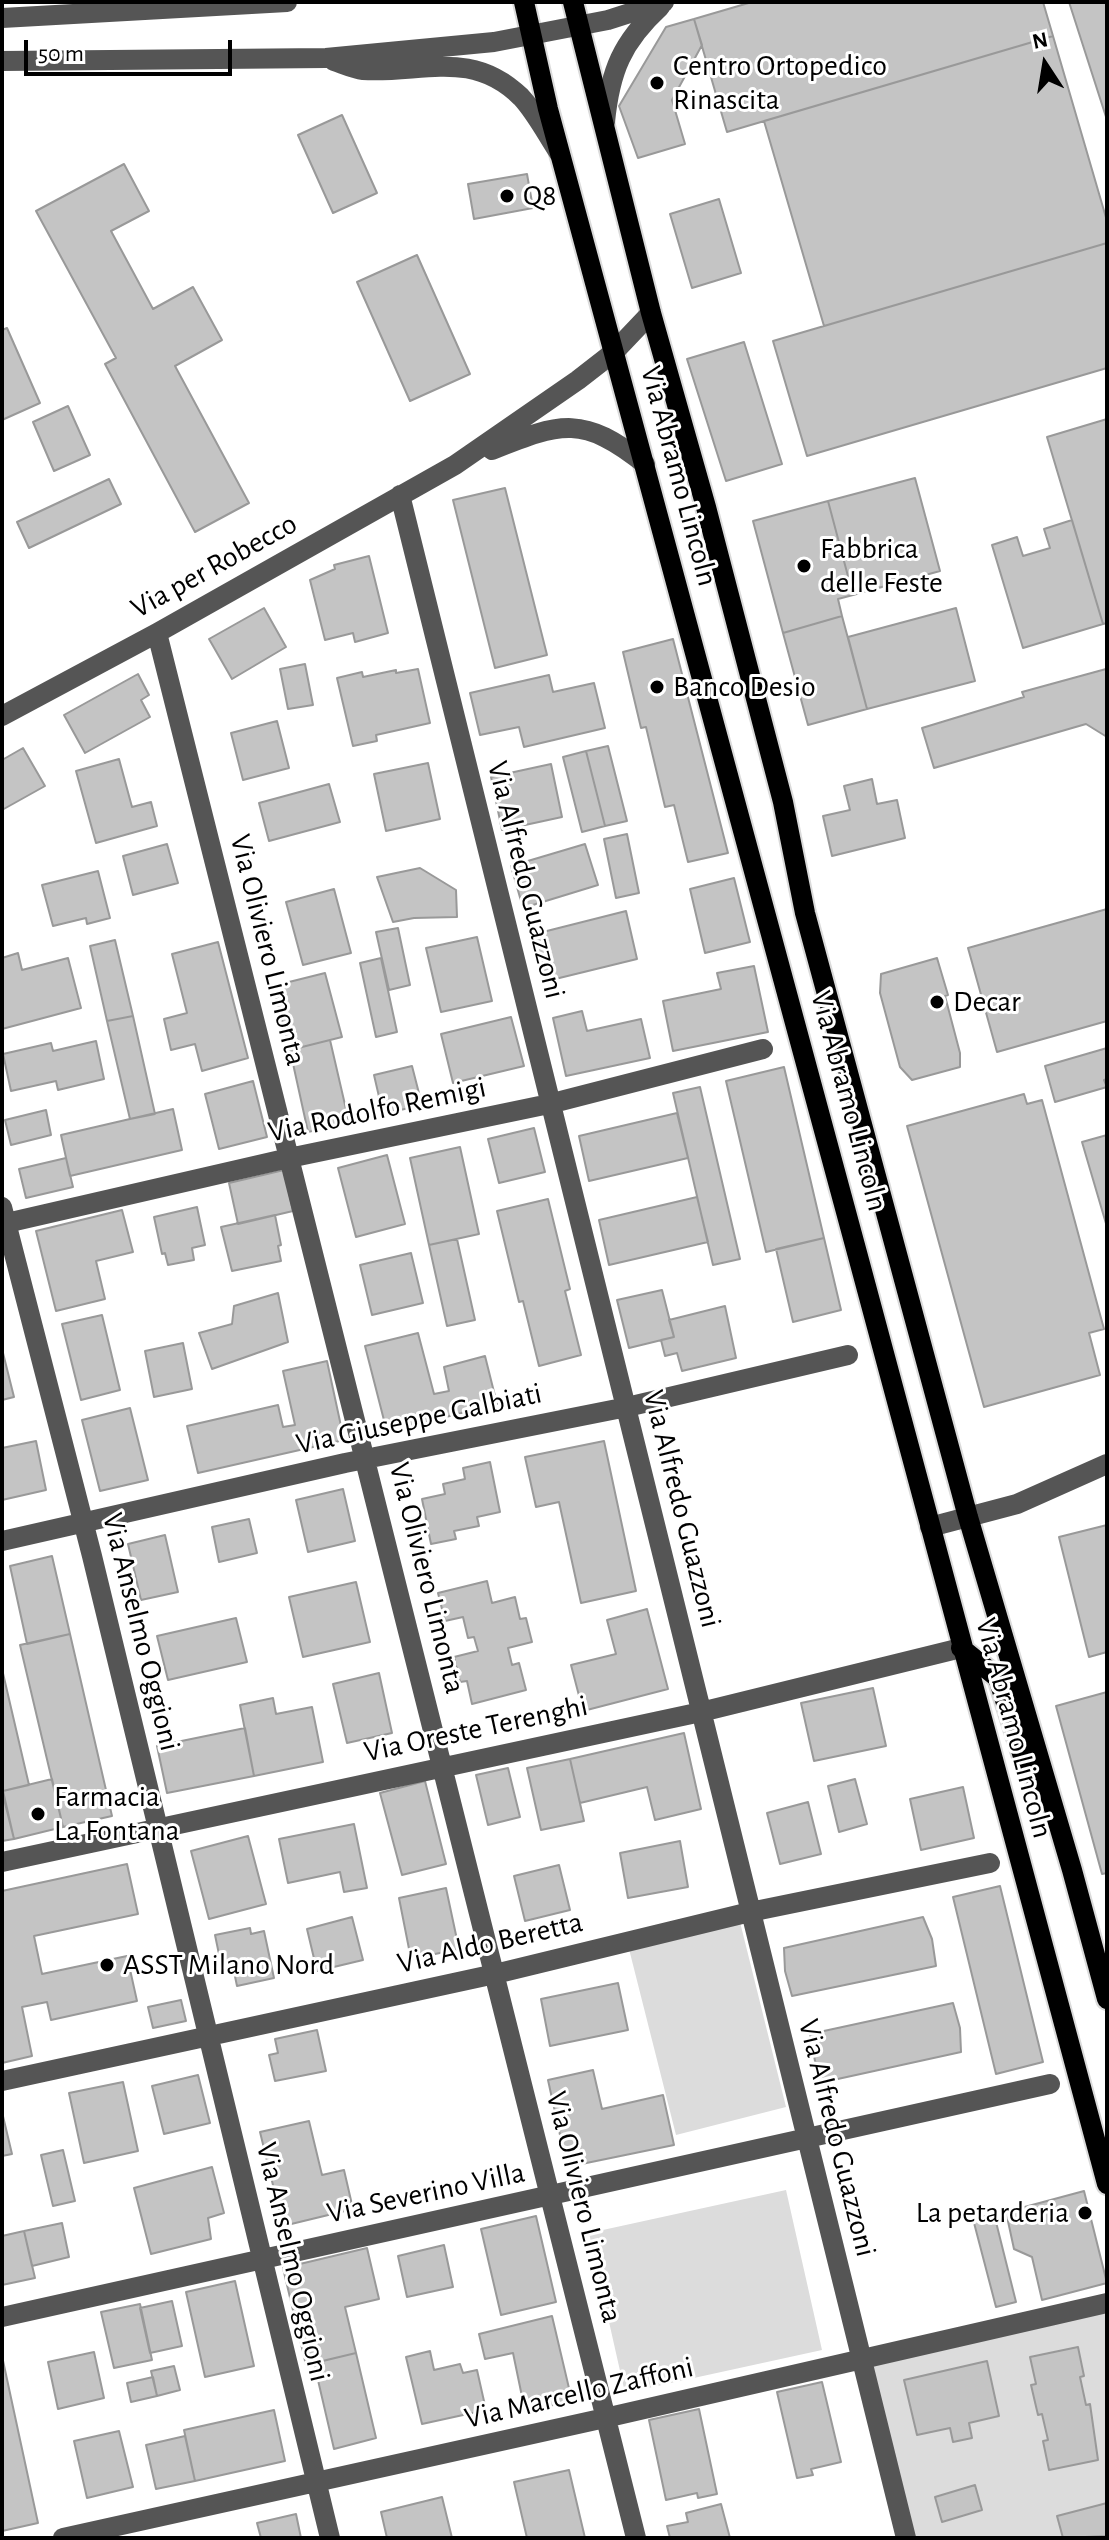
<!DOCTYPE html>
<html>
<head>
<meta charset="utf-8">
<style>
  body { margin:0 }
  #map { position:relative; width:1109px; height:2540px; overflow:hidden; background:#fff; font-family:"Alegreya Sans",sans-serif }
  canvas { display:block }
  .frame { position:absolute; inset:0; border:4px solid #000; pointer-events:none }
  .north { position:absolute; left:1005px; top:24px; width:80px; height:80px; -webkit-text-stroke:6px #fff; paint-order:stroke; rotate:348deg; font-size:22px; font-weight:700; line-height:32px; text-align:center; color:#000 }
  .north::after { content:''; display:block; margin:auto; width:28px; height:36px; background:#000; clip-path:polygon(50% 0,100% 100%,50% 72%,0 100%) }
  .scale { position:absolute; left:24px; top:40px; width:208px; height:36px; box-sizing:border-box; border:4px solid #000; border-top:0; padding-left:10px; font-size:24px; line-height:28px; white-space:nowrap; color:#000; -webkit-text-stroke:6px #fff; paint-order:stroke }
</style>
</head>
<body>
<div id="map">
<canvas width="1109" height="2540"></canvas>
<div class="frame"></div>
<div class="north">N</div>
<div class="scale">50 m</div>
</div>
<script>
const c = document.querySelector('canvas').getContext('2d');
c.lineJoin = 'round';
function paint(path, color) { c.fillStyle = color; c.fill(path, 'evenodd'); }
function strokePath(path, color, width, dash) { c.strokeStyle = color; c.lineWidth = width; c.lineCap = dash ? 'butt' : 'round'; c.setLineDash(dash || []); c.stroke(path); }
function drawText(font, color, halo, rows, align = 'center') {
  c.font = font + ' "Alegreya Sans",sans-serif'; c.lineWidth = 6; c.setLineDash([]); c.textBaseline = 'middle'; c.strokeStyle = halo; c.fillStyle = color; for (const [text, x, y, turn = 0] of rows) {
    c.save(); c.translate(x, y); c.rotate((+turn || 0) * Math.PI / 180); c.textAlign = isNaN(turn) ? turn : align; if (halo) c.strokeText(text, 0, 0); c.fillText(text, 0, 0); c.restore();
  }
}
paint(new Path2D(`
  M740,1922L786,2107L676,2135L629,1949Z
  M786,2190L822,2350L625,2393L589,2233Z
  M1105,2313L1107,2538H915L871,2365Z`), '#dcdcdc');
const building = new Path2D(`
  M752,2H1043L1053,36L727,132L694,19Z
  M1069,2H1107V120Z
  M694,19L702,45L672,100L685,144L638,158L619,106L666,27Z
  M1053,36L1107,221V243L824,326L764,121Z
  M342,115L377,193L333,213L298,135Z
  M124,164L149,211L111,231L153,309L193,287L222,340L175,366L249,503L195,532L105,364L116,358L36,211Z
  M527,174L533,208L474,219L468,184Z
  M719,199L741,273L692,288L670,214Z
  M1107,243V368L807,456L773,341Z
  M417,255L470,374L410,401L357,282Z
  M7,328L40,403L2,420V330Z
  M744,342L782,464L726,481L687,359Z
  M68,406L90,455L54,471L33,422Z
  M1107,419V623L1103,624L1047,437Z
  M915,478L940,571L853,595L828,501Z
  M109,479L121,504L29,548L17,522Z
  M505,488L547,655L495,668L453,500Z
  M828,501L853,595L838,599L842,616L783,633L753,521Z
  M1072,520L1103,624L1023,648L992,545L1017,537L1023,556L1050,548L1044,529Z
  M369,556L388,633L355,642L353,633L325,640L310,580L335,569L334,565Z
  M264,608L286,647L232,679L209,639Z
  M956,608L975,681L867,709L848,637Z
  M842,616L867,709L808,725L783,633Z
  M673,639L728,853L688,862L674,805L665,807L646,727L641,728L623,652Z
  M305,664L313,705L288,709L280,669Z
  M418,669L430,723L376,735L377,741L353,746L337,678L362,672L363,677L396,670V673Z
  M1106,669L1107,737L1086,724L934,768L922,728L1024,697L1022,692Z
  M138,674L149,695L141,700L150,717L85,753L64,715Z
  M549,675L553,692L594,683L605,728L524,747L519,727L480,735L470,693Z
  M277,721L289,768L243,780L231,733Z
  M608,746L627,821L605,826L586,751Z
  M23,748L45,786L2,810V760Z
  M586,751L605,826L582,832L563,757Z
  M119,759L132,807L151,802L157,826L96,843L76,771Z
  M428,763L440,819L386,831L374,774Z
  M551,764L562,817L502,830L491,777Z
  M872,779L877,804L897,800L905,838L832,856L823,816L850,810L844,786Z
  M329,784L340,822L269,841L259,803Z
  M627,834L639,893L616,898L604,839Z
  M167,844L178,883L133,895L123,856Z
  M585,844L598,885L523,908L511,866Z
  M420,868L456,890L457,917L414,918L393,922L377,877Z
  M98,871L110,918L87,924L86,918L53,926L42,885Z
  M734,878L750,942L705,953L690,889Z
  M334,889L351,953L303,965L286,902Z
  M1107,909V1021L997,1052L968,948Z
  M626,911L637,959L543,982L531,935Z
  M398,928L410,985L389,990L376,932Z
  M477,937L492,1001L441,1012L426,948Z
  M115,940L133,1016L107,1021L90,946Z
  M218,942L248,1058L202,1071L195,1044L171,1050L164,1019L187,1013L172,954Z
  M18,953L22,970L68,958L81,1008L2,1029V958Z
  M381,958L397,1032L376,1037L360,963Z
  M937,958L948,995L945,996L960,1053V1067L912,1080L900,1067L880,993L881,974Z
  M754,966L768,1032L673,1051L663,1001L721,989L717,973Z
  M325,973L342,1037L290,1050L273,986Z
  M582,1011L587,1031L641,1019L650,1058L566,1076L553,1018Z
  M133,1016L155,1114L130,1119L107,1021Z
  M511,1017L524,1066L453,1083L441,1034Z
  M330,1040L349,1122L308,1132L290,1050Z
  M96,1041L104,1079L58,1090L56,1081L11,1091L3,1054L51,1043L53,1051Z
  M1107,1048V1079L1104,1080L1107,1087L1055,1102L1045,1066Z
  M412,1066L422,1105L383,1114L374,1075Z
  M784,1067L824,1238L766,1252L726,1081Z
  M253,1081L267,1137L219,1149L205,1094Z
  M700,1087L740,1259L713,1265L673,1093Z
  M1024,1094L1027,1104L1042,1100L1104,1329L1089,1333L1100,1375L984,1407L907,1126Z
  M173,1109L182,1150L70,1176L61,1135Z
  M46,1110L51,1135L11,1145L5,1120Z
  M677,1113L688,1158L589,1181L579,1136Z
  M534,1128L545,1172L499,1183L488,1139Z
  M1107,1135V1227L1082,1142Z
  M460,1147L479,1234L429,1245L410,1158Z
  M387,1155L405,1224L356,1237L338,1168Z
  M66,1158L73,1187L26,1198L19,1169Z
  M284,1170L293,1211L238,1224L229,1183Z
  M697,1197L708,1242L609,1265L599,1220Z
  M548,1199L570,1289L565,1291L581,1355L539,1366L523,1301L519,1302L497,1211Z
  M197,1207L205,1245L192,1248L194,1260L168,1265L165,1253L162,1254L154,1217Z
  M122,1210L133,1252L96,1261L105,1299L56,1311L36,1231Z
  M275,1215L281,1245L278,1246L281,1261L232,1271L221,1227Z
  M824,1238L841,1310L793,1322L776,1249Z
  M457,1239L475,1320L447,1326L429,1245Z
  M411,1253L423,1303L372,1315L360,1265Z
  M662,1290L674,1337L629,1348L617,1300Z
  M278,1293L288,1342L212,1369L199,1333L232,1324L234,1306Z
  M725,1306L736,1358L682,1371L677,1353L665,1356L661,1340L674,1337L669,1320Z
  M102,1315L120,1390L81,1400L62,1324Z
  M418,1333L434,1394L449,1391L444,1367L485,1356L497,1404L387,1432L365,1346Z
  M183,1343L192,1389L154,1397L145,1351Z
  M2,1349L14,1397L2,1400Z
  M327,1361L344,1440L198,1473L187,1426L278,1405L283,1427L295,1425L283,1371Z
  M130,1408L148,1480L100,1491L82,1420Z
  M36,1441L46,1490L2,1500V1448Z
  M604,1441L636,1591L581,1603L559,1502L536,1507L525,1457Z
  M490,1462L500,1512L477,1517L479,1526L454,1531L456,1539L431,1544L422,1499L445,1494L443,1484L465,1479L463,1468Z
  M343,1489L355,1541L308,1552L296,1500Z
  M249,1519L257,1553L219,1562L212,1527Z
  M1107,1525V1652L1089,1657L1059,1537Z
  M165,1535L178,1592L141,1600L128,1544Z
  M52,1556L70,1634L27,1644L10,1566Z
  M487,1581L492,1603L515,1597L520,1619L526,1618L532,1642L508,1648L512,1665L519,1663L526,1690L472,1704L467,1681L460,1682L454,1657L478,1651L474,1637L468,1638L463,1617L445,1621L438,1593Z
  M356,1582L370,1642L303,1657L289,1597Z
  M647,1609L668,1689L583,1711L571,1665L616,1654L607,1620Z
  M236,1618L247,1662L168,1680L157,1636Z
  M70,1634L112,1816L63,1827L20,1645Z
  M2,1669L29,1785L3,1791L2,1785Z
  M379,1673L392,1733L347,1743L333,1684Z
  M873,1688L886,1746L814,1761L801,1703Z
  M1107,1692V1873L1102,1874L1056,1706Z
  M273,1698L276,1714L312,1707L323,1762L254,1776L240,1705Z
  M245,1728L254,1776L167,1793L157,1746Z
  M684,1733L701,1809L655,1820L647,1787L580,1803L570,1759Z
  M570,1759L584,1821L541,1830L527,1768Z
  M508,1768L520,1817L488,1825L476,1775Z
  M52,1779L63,1827L14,1839L3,1791Z
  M855,1779L867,1824L839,1832L828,1786Z
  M425,1781L446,1864L402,1875L380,1793Z
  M963,1787L974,1838L921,1850L910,1799Z
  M2,1791L14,1839L2,1841Z
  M808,1802L821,1854L780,1864L767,1813Z
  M354,1824L367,1888L344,1892L340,1872L288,1883L279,1839Z
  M248,1836L266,1904L209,1919L191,1851Z
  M680,1841L688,1887L628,1898L620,1853Z
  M127,1864L138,1914L34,1936L42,1974L127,1956L137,2001L51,2020L47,2002L22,2007L32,2056L2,2063V1891Z
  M559,1865L570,1910L525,1921L514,1876Z
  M1000,1886L1043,2062L996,2074L953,1897Z
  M446,1888L459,1949L411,1959L399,1898Z
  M352,1917L363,1960L317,1971L307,1929Z
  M923,1917L932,1939L936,1966L792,1996L785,1971L784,1948Z
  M250,1928L251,1934L264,1931L274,1978L237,1986L232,1962L221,1964L215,1935Z
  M618,1983L628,2030L550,2046L541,1999Z
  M181,2000L186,2021L153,2028L148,2007Z
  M953,2003L960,2028L961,2052L824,2082L815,2061L810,2034Z
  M317,2030L326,2071L275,2081L269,2055L278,2053L275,2039Z
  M593,2070L602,2109L663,2095L674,2145L567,2167L548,2080Z
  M198,2075L210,2123L164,2134L152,2086Z
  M123,2082L138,2151L84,2163L69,2093Z
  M2,2112L12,2154L2,2156Z
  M309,2121L322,2175L344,2170L353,2209L283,2226L260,2132Z
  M63,2150L75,2201L53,2206L41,2155Z
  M212,2167L224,2213L208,2218L211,2239L151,2254L134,2188Z
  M1084,2191L1107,2283L1042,2300L1032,2257L1014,2249L1006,2212Z
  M994,2214L1016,2302L996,2307L973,2219Z
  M536,2216L556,2302L501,2315L481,2229Z
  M62,2223L69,2257L32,2266L24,2231Z
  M24,2231L35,2278L2,2285V2236Z
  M444,2245L453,2287L407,2297L398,2256Z
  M367,2248L379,2299L345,2307L356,2353L306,2365L283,2268Z
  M235,2281L254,2366L205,2377L186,2292Z
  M172,2301L182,2346L150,2353L140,2308Z
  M140,2304L152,2360L114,2368L101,2312Z
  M552,2316L572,2401L525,2411L513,2353L485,2359L479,2334Z
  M1078,2347L1084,2376L1080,2377L1086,2405L1090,2404L1098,2460L1049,2470L1043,2441L1048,2440L1042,2414L1038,2415L1031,2385L1036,2384L1030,2357Z
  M430,2351L434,2370L460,2364L463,2373L477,2370L486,2410L422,2424L406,2357Z
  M94,2352L104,2398L58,2409L48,2362Z
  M356,2353L376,2438L334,2449L314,2363Z
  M2,2356L38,2523L2,2531Z
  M987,2361L999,2416L969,2423L972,2438L953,2442L950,2428L917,2435L904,2380Z
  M174,2366L180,2390L157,2396L151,2371Z
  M153,2377L157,2396L131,2402L127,2383Z
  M822,2382L841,2462L811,2469L813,2475L797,2478L777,2392Z
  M699,2409L717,2494L698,2498L697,2493L666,2500L649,2420Z
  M274,2410L285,2461L195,2481L184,2430Z
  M119,2431L133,2487L87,2498L74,2441Z
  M185,2436L195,2481L156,2489L146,2445Z
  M569,2470L585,2538H527L514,2482Z
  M975,2485L982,2510L942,2522L935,2497Z
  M442,2497L452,2538H387L381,2512Z
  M1107,2503V2536L1063,2538L1057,2516Z
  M721,2504L730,2538H670L667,2526L688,2522L686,2513Z
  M296,2514L301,2538H261L257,2523Z`);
paint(building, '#c4c4c4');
strokePath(building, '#999', 2);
const major = new Path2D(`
  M524,2L548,109C739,799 919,1493 1107,2184
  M573,2L651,313L706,507L783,802L805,913L968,1517L1072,1870L1107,1999
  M961,1648L998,1678L1027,1769L1045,1789`);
strokePath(major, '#dbdbdb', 24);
strokePath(new Path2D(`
  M2,18L287,2
  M2,61L326,58L494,42L608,20L664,2
  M334,61C343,64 354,69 363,70C421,74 471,48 521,97C536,113 547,135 559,153
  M605,122C610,71 622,42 660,7
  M492,450C562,422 583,415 645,464
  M400,495L906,2538
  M157,633L636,2538
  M2,716L157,633L455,465L578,380L614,352L651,313
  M2,1207L92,1556L330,2538
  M2,1224L289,1158L549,1104L763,1049
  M930,1527L1017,1504L1107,1464
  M2,1541L345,1463L627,1407L848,1355
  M2,1862L701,1712L961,1648
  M2,2081L495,1974L750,1912L990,1863
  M2,2317L1050,2084
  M63,2538L605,2418L1107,2303`), '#555', 20);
strokePath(major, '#000', 20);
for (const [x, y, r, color] of [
  [657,83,8,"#000"],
  [507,196,8,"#000"],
  [804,566,8,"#000"],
  [657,687,8,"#000"],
  [937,1002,8,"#000"],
  [38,1814,8,"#000"],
  [107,1965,8,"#000"],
  [1085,2213,8,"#000"]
]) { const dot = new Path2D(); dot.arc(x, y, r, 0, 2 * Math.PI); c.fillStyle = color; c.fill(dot); strokePath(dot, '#fff', 3); }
drawText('30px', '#000', '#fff', [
  ["Centro Ortopedico",673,66],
  ["Rinascita",673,100],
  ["Q8",523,196],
  ["Fabbrica",820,549],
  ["delle Feste",820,583],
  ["Banco Desio",673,687],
  ["Decar",953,1002],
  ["Farmacia",54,1797],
  ["La Fontana",54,1831],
  ["ASST Milano Nord",123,1965],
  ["La petarderia",1069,2213,"right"]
], 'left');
drawText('30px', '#000', '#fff', [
  ["Via Abramo Lincoln",679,476,75],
  ["Via per Robecco",214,566,-29],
  ["Via Alfredo Guazzoni",526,880,76],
  ["Via Oliviero Limonta",268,950,76],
  ["Via Abramo Lincoln",849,1101,75],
  ["Via Rodolfo Remigi",377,1110,-12],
  ["Via Giuseppe Galbiati",419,1419,-12],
  ["Via Alfredo Guazzoni",682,1509,76],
  ["Via Oliviero Limonta",427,1578,76],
  ["Via Anselmo Oggioni",141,1632,76],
  ["Via Abramo Lincoln",1014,1728,75],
  ["Via Oreste Terenghi",476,1729,-12],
  ["Via Aldo Beretta",490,1943,-13],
  ["Via Alfredo Guazzoni",837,2138,76],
  ["Via Severino Villa",426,2193,-12],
  ["Via Oliviero Limonta",584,2207,76],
  ["Via Anselmo Oggioni",293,2262,77],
  ["Via Marcello Zaffoni",579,2393,-13]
]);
</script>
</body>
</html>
